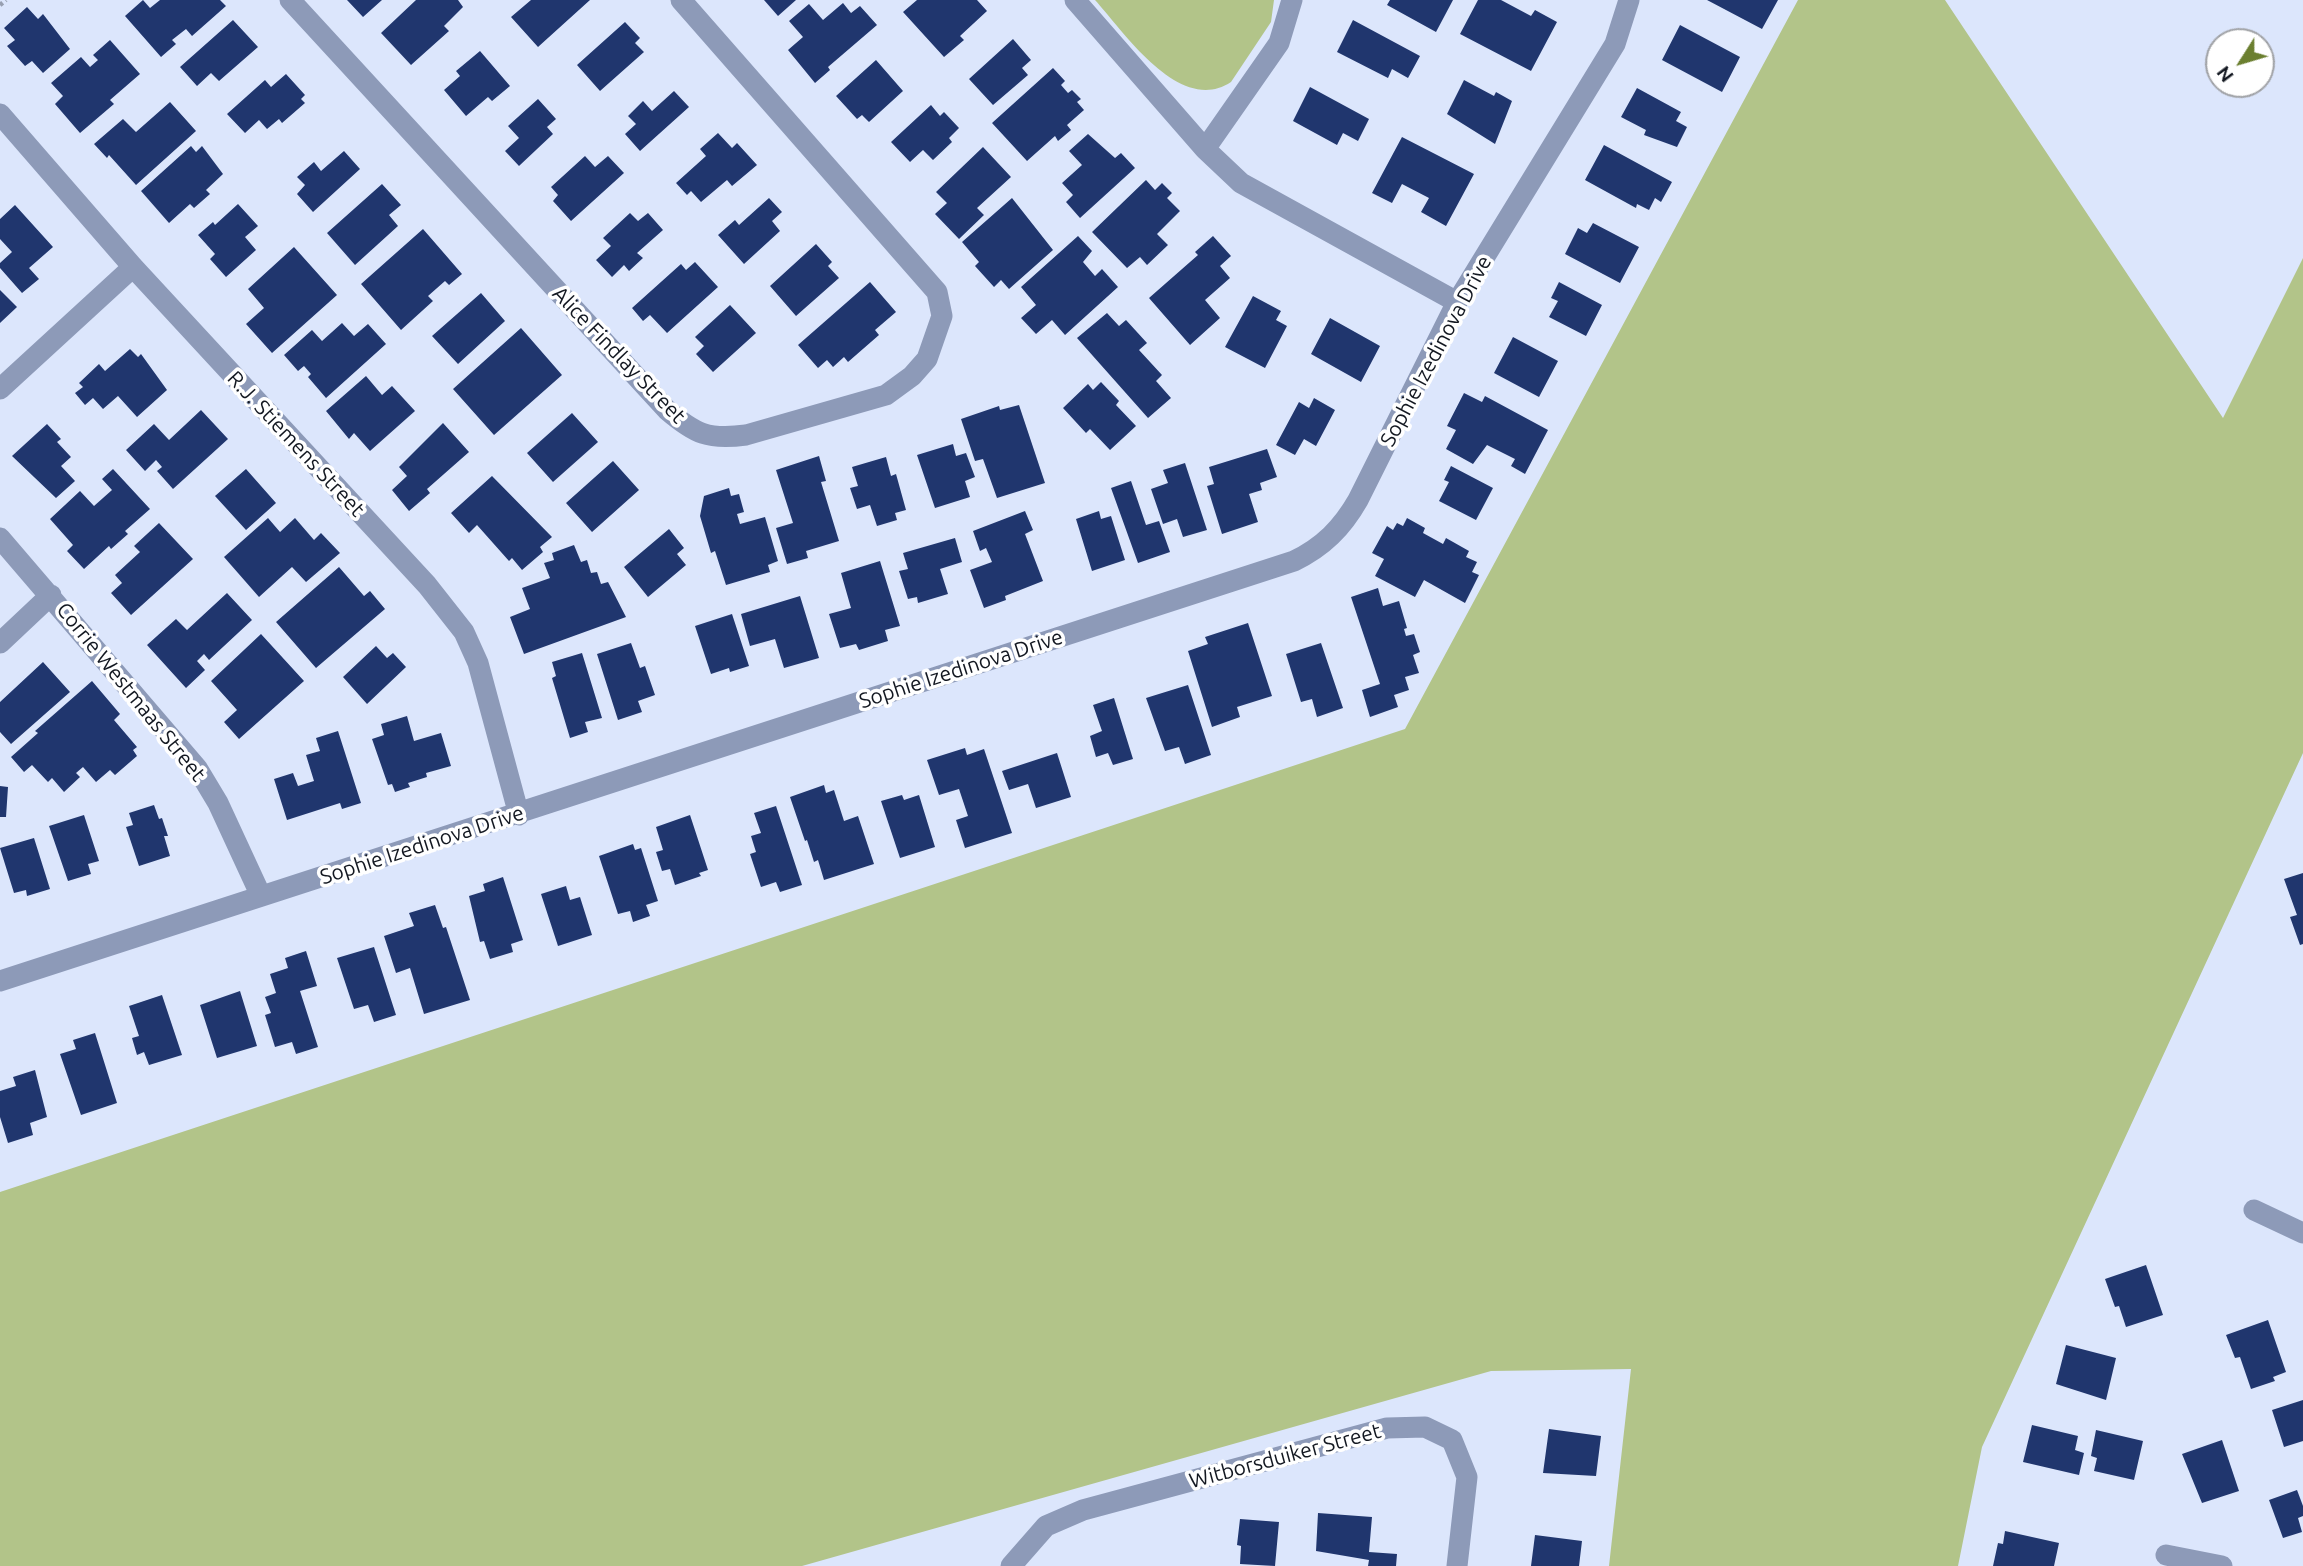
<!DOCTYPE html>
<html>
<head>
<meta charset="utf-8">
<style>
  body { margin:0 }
  #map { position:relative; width:2303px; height:1566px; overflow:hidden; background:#dce6fc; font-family:Ubuntu,sans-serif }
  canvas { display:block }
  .north { position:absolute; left:2205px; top:28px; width:70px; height:70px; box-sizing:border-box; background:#fff; border:2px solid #a0a2a6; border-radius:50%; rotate:233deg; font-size:19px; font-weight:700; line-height:28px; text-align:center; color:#121720 }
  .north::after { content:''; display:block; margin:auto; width:24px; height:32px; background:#6b7f30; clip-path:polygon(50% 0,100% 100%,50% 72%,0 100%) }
</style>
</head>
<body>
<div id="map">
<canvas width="2303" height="1566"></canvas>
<div class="north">N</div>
</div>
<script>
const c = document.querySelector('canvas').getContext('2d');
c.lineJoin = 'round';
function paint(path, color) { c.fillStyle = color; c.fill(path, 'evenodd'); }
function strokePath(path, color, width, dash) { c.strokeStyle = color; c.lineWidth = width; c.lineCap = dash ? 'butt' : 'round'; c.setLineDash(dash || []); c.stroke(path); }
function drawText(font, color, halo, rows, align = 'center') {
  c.font = font + ' Ubuntu,sans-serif'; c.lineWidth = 7; c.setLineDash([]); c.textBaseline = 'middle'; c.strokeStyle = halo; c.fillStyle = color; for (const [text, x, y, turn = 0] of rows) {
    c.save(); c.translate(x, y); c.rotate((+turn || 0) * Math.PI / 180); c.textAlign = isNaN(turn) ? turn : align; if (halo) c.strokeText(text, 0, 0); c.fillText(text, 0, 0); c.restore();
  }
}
paint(new Path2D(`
  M1095,0H1274L1271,22L1231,82C1180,116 1124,32 1095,0Z
  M1798,0H1945L2223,418L2303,258V753L1982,1447L1958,1566H1609L1631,1369L1491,1371L802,1566H0V1192L1405,729Z`), '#b2c489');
paint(new Path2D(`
  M143,0L150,8L160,0H220L226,6L192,36L186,29L172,40L176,44L161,57L125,16Z
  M347,0H382L363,17Z
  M416,0H458L463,7L444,26L449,31L411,65L381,33Z
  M531,0H590L538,47L511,17Z
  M764,0H796L778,16Z
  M917,0H977L987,11L960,36L964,40L944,57L903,12Z
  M1390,0H1453L1436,32L1387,5Z
  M1478,0H1501L1531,16L1535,10L1557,22L1531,71L1460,34Z
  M1707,0H1778L1762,29Z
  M843,3L851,13L860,6L877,25L828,67L830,70L815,83L788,50L803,37L789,21L809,4L823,20Z
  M27,7L38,19L43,14L70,49L43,73L32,61L25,66L7,46L15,40L4,28Z
  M233,20L258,47L219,81L211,73L197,86L180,67Z
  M1353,20L1420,56L1408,78L1392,69L1388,78L1337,52Z
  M625,22L640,38L635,43L644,52L600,91L577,65Z
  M1680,25L1740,57L1722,92L1662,60Z
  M1013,39L1031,60L1022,68L1028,75L993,105L969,79Z
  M110,40L140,74L110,100L114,104L80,133L55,104L63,96L51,83L81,57L90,67L98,60L93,55Z
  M480,51L510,86L492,101L488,97L466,116L444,90L460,76L456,71Z
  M876,60L903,91L869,122L862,115L857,119L836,96Z
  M1053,68L1065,81L1061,85L1068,93L1072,90L1081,99L1077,102L1084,110L1067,125L1071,130L1058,141L1055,136L1027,161L992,123Z
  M286,74L305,95L301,99L305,103L282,123L279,119L267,129L259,120L245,133L227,114L265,80L271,87Z
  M1464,80L1494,96L1496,92L1512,101L1495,144L1447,114Z
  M1310,87L1369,119L1358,141L1343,133L1337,145L1293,121Z
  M1637,88L1681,112L1676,121L1687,127L1677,147L1644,135L1646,130L1621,117Z
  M674,91L689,107L640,151L625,134L636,124L628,116L643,101L652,111Z
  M538,99L556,119L547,127L553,134L519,166L505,151L519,138L508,126Z
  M170,102L196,131L136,185L109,155L107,158L94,144L123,119L136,132Z
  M931,105L940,116L944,112L959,128L949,138L952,142L933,160L923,150L910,162L891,142Z
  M718,133L732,148L737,143L757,165L732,186L727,180L701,202L691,191L687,195L676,183L706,156L700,149Z
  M1088,134L1115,158L1121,153L1135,168L1080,218L1066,202L1073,195L1062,183L1082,165L1069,151Z
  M1402,137L1474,174L1446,226L1421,212L1429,198L1402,184L1392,203L1372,193Z
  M1604,145L1672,182L1661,202L1655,198L1649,210L1637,204L1636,208L1585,180Z
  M191,146L196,152L202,146L223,174L206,190L210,194L194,208L190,204L169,223L141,191Z
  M983,147L1011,177L977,208L984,215L959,239L935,214L947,203L936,192Z
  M344,151L360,169L313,212L297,194L305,185L297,177L314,162L321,171Z
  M585,156L595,167L608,156L624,173L571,221L553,201L558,195L551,187Z
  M1146,180L1155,190L1162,183L1172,193L1167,198L1180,211L1157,234L1168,245L1147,265L1140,257L1127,268L1092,232Z
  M382,184L401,205L389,215L398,226L355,265L327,233Z
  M769,198L782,212L772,221L780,231L744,264L718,235L735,220L739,225Z
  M1012,198L1053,250L1009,289L1001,280L994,287L975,266L979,262L962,242Z
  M238,204L258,226L245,237L256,250L226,277L210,259L215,254L198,235L213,222L215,225Z
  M15,205L53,247L29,268L39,279L22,293L0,268V263L12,252L0,239V219Z
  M630,213L638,221L648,213L663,230L637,253L643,258L629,271L624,265L612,277L596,260L611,246L603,238Z
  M1593,223L1639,247L1620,283L1565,254L1578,228L1587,233Z
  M423,229L462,274L449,285L445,281L428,296L433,301L401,330L361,284Z
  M1078,236L1092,251L1083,262L1095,276L1102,269L1118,287L1065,335L1052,320L1036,334L1021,318L1036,305L1021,287Z
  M1213,236L1231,256L1220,266L1230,278L1205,300L1220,318L1190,345L1149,298L1198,255L1195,252Z
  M816,244L832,262L828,266L839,278L796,316L770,286Z
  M294,247L337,295L272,353L246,324L264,308L248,289Z
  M695,262L718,287L667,333L650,315L643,321L632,308L681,264L686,270Z
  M870,282L896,312L875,330L879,335L848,362L844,357L833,367L827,360L818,368L798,345Z
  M1559,282L1602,305L1586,336L1549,317L1558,301L1551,298Z
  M0,290L17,307L0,323Z
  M481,293L505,321L458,364L432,336Z
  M1253,296L1281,311L1276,320L1287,326L1265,368L1225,347Z
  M730,305L756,333L713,372L696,354L704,346L695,337Z
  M1107,313L1119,326L1126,320L1147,343L1139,350L1162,375L1156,381L1171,398L1148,418L1077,338Z
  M1330,318L1380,346L1361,382L1311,354Z
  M342,323L354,336L368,324L386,344L326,398L308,377L311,374L304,366L298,371L284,355L312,330L322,341Z
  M521,328L562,375L494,435L453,389Z
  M1513,337L1558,361L1539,397L1494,373Z
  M130,349L138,357L141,354L167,390L137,417L118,396L103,409L93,398L85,405L75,393L83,387L79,383L99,364L105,371Z
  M366,376L382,395L392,386L415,411L370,451L354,433L349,439L326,411Z
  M1101,382L1119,401L1116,405L1136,426L1110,450L1090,429L1086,433L1063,408L1088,384L1093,390Z
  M1464,393L1482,402L1485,396L1548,430L1525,474L1511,466L1515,459L1487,445L1473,464L1446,449L1456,430L1447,426Z
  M1314,398L1335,410L1316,446L1304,439L1295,455L1276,445L1299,402L1309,408Z
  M1019,405L1045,483L997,498L983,459L975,461L961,419L999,406L1000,410Z
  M201,410L228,439L173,489L157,471L162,467L156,460L145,471L126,450L154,424L169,440Z
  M572,413L598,442L553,482L527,453Z
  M443,423L469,452L427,489L430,493L409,511L392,490L407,476L399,467Z
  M47,424L61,439L57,442L71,457L61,466L75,481L56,498L12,456Z
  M953,444L956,456L966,453L975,477L965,481L970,497L935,508L917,455Z
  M1267,449L1277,477L1260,483L1262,490L1249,494L1258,522L1222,534L1207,486L1214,484L1209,467Z
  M819,456L826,481L821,482L839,541L806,551L808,558L787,564L776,528L793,523L776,470Z
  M886,457L891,476L896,474L906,510L895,513L897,520L877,526L870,505L857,509L850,488L858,486L852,467Z
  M613,461L639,490L592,532L566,503Z
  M1185,463L1207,530L1183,537L1177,519L1163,524L1151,489L1168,483L1163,470Z
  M1451,466L1493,488L1476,520L1439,501L1449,482L1444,480Z
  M113,469L150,509L125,531L128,534L111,549L109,546L84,569L67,551L73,545L50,519L80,491L94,506L112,490L102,479Z
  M246,469L276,503L246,530L215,496Z
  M492,476L552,537L540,547L543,552L522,570L512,558L509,561L477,525L469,533L451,513Z
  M1131,481L1146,525L1159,521L1170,552L1138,563L1111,488Z
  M729,488L731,496L739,494L744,512L737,514L740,524L765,517L778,561L768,565L770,572L726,585L715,551L711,553L700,516L704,496Z
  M1025,511L1033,530L1025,534L1043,581L1005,596L1006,600L984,608L970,570L992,562L986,548L980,551L973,531Z
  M1099,511L1101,519L1111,516L1125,560L1092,571L1076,519Z
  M268,518L280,532L295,518L314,540L321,533L340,553L306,582L292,567L259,597L224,557Z
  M1407,518L1425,528L1423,533L1443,544L1446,538L1469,551L1466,557L1477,562L1472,572L1479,575L1465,603L1424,580L1415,597L1375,576L1384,559L1372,553L1387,526L1393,530L1397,523L1403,526Z
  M159,523L193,559L131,615L111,593L122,583L115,575L140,552L134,546Z
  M669,529L684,548L677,554L686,565L648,597L624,567Z
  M955,538L962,562L940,569L948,594L918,603L917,597L908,599L899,571L908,569L903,553Z
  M574,545L581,562L587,560L591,573L597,572L601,584L608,582L626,617L524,654L510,617L530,609L522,588L550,578L544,563L554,560L552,553Z
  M880,561L900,626L885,630L888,641L859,650L856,644L840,648L829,614L851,608L841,573Z
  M339,567L364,596L370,591L385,609L316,668L276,622Z
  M1378,588L1383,606L1399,601L1407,628L1404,629L1406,636L1414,634L1420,652L1413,655L1419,673L1405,677L1409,690L1394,695L1398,707L1370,717L1362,690L1380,684L1351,597Z
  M227,593L252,620L209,660L204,654L197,661L205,670L186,688L147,645L176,619L187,630Z
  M800,596L819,658L784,668L775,639L750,646L741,614Z
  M732,614L749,666L730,672L729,668L711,674L695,626Z
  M1248,623L1272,696L1237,707L1240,717L1212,727L1188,651L1208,644L1205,637Z
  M261,634L304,681L239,739L224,722L237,710L211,681Z
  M631,643L640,668L645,666L655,695L638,701L642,712L618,720L597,654Z
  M1321,643L1343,708L1317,717L1312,699L1301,702L1286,654Z
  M376,646L387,658L393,653L406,667L367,704L343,677Z
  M582,653L602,718L585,722L588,732L570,738L552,678L556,676L552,662Z
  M43,662L70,692L11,744L0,732V702Z
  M92,681L120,714L114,720L137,747L133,750L137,756L115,775L110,770L96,782L83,767L76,773L80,777L64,792L52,778L48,782L32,765L24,772L11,757L38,733L35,731Z
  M1188,685L1211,755L1185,764L1179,747L1165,751L1146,698Z
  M1114,698L1133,759L1113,765L1108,753L1096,757L1090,736L1102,731L1093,705Z
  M407,716L414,741L441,733L451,766L426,773L427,777L408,783L410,787L395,792L392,784L388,785L372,739L384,735L381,724Z
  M338,731L361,803L342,809L340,803L287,820L274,779L293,773L298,786L314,781L306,755L320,751L316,738Z
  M965,748L967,755L984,749L1012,833L965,848L956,820L968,816L959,789L939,795L927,760Z
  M1057,753L1071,797L1036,808L1028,784L1009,790L1002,771Z
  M824,785L826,793L834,790L844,821L858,816L874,864L824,880L818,860L814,862L807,840L805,841L790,797Z
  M0,786L8,787L6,817H0Z
  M902,795L904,800L919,795L935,847L900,858L881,801Z
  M154,805L159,819L162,818L168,836H164L170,856L139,866L126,827L133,825L129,813Z
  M776,806L802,885L780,892L776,882L761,887L750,854L756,852L751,836L761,833L754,813Z
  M84,815L99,861L88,864L91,874L68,881L49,826Z
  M690,815L708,870L699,873L701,876L675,885L670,869L662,871L656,852L663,850L656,827Z
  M34,838L50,889L27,896L26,890L14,893L0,848Z
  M633,844L635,850L641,848L658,901L646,905L650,916L633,922L630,911L618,914L599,856Z
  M2303,873V944L2300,945L2290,917L2297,915L2284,879Z
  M503,877L523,940L511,944L513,952L490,959L484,941L480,942L469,896L485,891L483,884Z
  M566,886L570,900L580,897L592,935L558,946L541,894Z
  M435,905L443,928L446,927L470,1000L424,1014L410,968L396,973L384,936L414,926L409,913Z
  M374,947L396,1015L374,1022L368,1005L354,1009L337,958Z
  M306,951L317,986L300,991L318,1047L296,1054L292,1042L275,1047L265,1015L271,1013L265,997L276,993L270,974L288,968L285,958Z
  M240,991L257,1046L217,1058L200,1005Z
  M162,995L182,1055L149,1065L144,1052L137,1055L132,1038L139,1036L129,1006Z
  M95,1033L117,1103L81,1115L60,1054L76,1049L73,1040Z
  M35,1070L47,1117L30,1123L33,1135L8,1143L0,1117V1091L16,1086L13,1077Z
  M2146,1265L2163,1315L2126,1327L2119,1306L2115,1307L2105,1279Z
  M2268,1320L2286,1372L2273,1377L2275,1381L2251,1389L2240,1357L2235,1358L2226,1335Z
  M2066,1345L2116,1358L2106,1400L2056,1384Z
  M2303,1400V1441L2284,1447L2272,1410Z
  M2032,1425L2078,1436L2075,1450L2084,1453L2079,1475L2023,1462Z
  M1549,1429L1601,1436L1596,1476L1543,1473Z
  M2096,1430L2143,1441L2134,1480L2094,1471L2097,1458L2091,1456Z
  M2222,1440L2239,1491L2202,1503L2182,1454Z
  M2297,1490L2303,1506V1516L2298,1518L2302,1532L2283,1538L2269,1500Z
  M1318,1513L1372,1517L1369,1552L1397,1554L1396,1566H1368L1369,1560L1316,1551Z
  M1240,1519L1279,1522L1275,1566L1240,1564L1241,1546L1237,1545Z
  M2005,1531L2059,1543L2054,1566H1993L1998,1543L2003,1544Z
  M1535,1535L1582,1541L1579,1566H1531Z`), '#20366e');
strokePath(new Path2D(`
  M0,5L6,0`), '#979fb0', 4.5, [3.5, 3.5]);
strokePath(new Path2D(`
  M290,0L667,410C695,434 708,440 746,435L886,395L912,376L927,359L942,316L937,292L681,0
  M1075,0L1205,149L1241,183L1457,302
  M0,114L133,267L427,585L464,632L478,663L519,815
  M1205,149L1279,43L1292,0
  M0,389L133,267
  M0,538L197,768L218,803L261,896
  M0,643L51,595
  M0,981L1294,561C1323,547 1342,528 1358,500L1457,302L1615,44L1629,0
  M2254,1210L2303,1233
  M2166,1555L2222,1566
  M1011,1566L1046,1526L1083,1510L1387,1428L1425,1427L1452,1440L1467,1477L1457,1566`), '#8d9ab8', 21);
drawText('21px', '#121720', '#fff', [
  ["Sophie Izedinova Drive",1436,351,-62],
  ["Alice Findlay Street",619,355,46],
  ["R.J. Stiemens Street",296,444,47],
  ["Sophie Izedinova Drive",961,669,-18],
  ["Corrie Westmaas Street",131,692,51],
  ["Sophie Izedinova Drive",422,845,-18],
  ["Witborsduiker Street",1285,1456,-15]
]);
</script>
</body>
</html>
